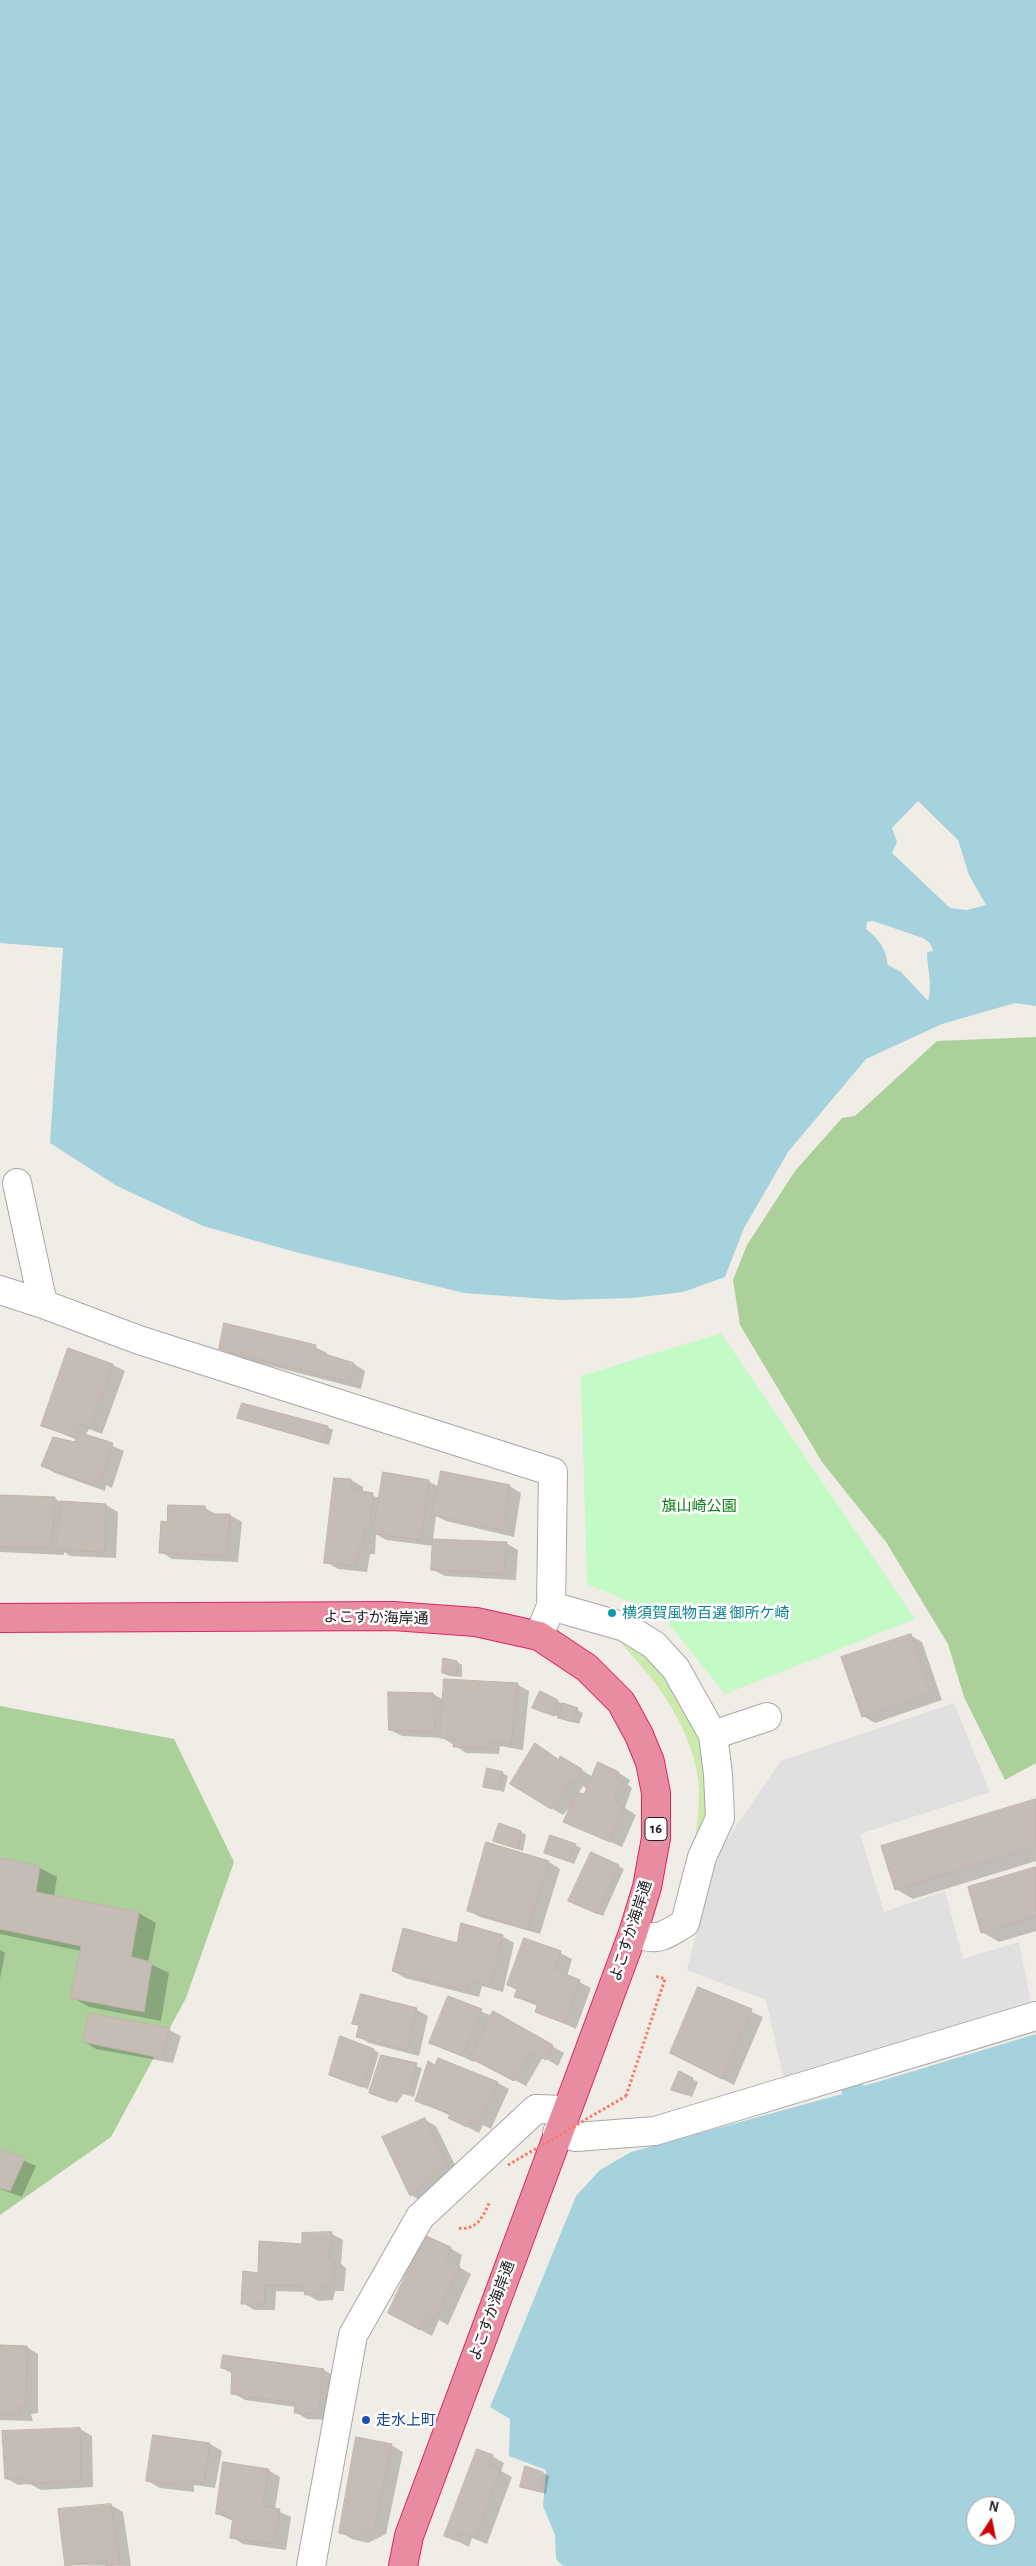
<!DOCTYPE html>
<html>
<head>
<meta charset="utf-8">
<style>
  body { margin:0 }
  #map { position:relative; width:1036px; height:2566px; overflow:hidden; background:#f0ede6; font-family:"Alegreya Sans",sans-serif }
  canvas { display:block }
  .north { position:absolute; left:966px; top:2496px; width:50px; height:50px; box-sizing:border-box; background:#fff; border:1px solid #a6a6a6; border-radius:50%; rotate:11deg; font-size:14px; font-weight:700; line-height:20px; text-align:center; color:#202020 }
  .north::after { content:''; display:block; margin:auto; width:18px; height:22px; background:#cf0004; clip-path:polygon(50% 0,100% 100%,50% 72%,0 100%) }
</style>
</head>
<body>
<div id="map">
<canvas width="1036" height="2566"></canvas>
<div class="north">N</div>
</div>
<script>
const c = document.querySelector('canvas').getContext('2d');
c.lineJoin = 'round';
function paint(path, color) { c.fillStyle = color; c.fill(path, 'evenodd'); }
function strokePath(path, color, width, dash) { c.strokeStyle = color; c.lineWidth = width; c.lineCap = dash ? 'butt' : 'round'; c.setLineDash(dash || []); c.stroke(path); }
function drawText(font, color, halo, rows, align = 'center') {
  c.font = font + ' "Alegreya Sans","Noto Sans JP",sans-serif'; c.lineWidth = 5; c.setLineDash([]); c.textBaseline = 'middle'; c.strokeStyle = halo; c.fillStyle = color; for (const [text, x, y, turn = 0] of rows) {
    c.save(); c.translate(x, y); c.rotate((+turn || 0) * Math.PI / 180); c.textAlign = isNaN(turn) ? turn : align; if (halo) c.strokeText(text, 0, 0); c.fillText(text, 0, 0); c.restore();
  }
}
paint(new Path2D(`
  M612,1634L633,1638L664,1669L704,1745L710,1818L695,1843C697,1822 701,1799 698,1778C689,1720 652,1675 612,1634Z`), '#cceaac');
paint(new Path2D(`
  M1036,1037V1763L1005,1780L964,1697L948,1644L886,1542L822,1462L740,1325L733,1280L747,1245L795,1171L842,1118L855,1116L937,1041Z
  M0,1706L174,1739L234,1862L186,1998L111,2137L0,2215Z`), '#abd09a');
paint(new Path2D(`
  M721,1333L915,1619L725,1694L661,1614L587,1584L581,1376Z`), '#c3fac6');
paint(new Path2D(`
  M954,1703L990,1792L860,1834L884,1912L945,1891L963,1959L1019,1942L1032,2007L785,2085L766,2000L687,1970L717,1854L781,1761Z`), '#e0e0e0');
paint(new Path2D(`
  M0,0H1036V1006L1015,1003L942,1024L866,1059L788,1152L744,1228L725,1277L683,1292L633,1298L561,1300L464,1293L299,1253L203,1226L117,1186L50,1143L63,948L0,943ZM918,801L958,840L969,875L986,905L967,910L950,908L892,853L897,842L892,828ZM873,921L923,938L930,943L933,951L927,952C927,969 933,984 928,1001L901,972L888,965C885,948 880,940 866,929L867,922Z
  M1036,2034V2566H563L556,2559L555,2535L543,2506L546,2470L509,2456L510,2419L490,2407L576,2196L600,2170L631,2152L842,2094L841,2085L860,2080L864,2086ZM976,2506H1006V2536H976Z`), '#a6d2de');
paint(new Path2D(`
  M315,1347L327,1353V1356L354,1364L365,1371L361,1389L232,1356L221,1349Z
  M69,1350L113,1365L125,1371L102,1434L89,1429L86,1434L124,1451L112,1488L106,1485L105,1491L55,1473L43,1466L75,1444L77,1440L42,1425Z
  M238,1418L327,1427L333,1430L329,1445Z
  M351,1480L363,1487V1493L380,1498L428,1481L439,1487L509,1486L521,1493L514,1537L446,1521L436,1516L433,1540L506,1543L518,1550L516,1580L445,1576L433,1570L434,1546L386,1540L376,1534L375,1554H370L367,1572L338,1569L326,1562Z
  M0,1496L54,1498L61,1502L106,1505L118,1512L116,1558L70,1556L64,1552V1555L0,1552Z
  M205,1508L217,1515H230L242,1522L238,1562L172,1559L161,1552Z
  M910,1635L922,1642L942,1700L875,1723L863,1716Z
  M457,1662L462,1665V1677L449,1676L443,1673Z
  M518,1685L529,1691L523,1750L500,1746L499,1754L466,1753L443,1738L402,1736L390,1730L389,1693L433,1694L444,1700Z
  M557,1701L583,1713L579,1724L533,1708Z
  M536,1745L560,1761L572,1764L593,1777L619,1773L630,1780L628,1785L632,1788L625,1808L636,1815L622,1847L564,1821L572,1805L563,1815L512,1784ZM583,1786L587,1789L584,1796L578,1794Z
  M502,1773L508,1776L504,1792L484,1786Z
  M1036,1801V1861L913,1899L896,1889Z
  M521,1832L526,1835L523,1851L494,1840Z
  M486,1844L549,1862L560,1869L540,1934L480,1917L468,1910Z
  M575,1845L581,1848L574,1864L545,1853Z
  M0,1859L40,1868L57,1877L54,1896L139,1913L156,1923L148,1963L169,1973L161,2021L89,2007L72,1997L81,1951L0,1934Z
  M618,1866L624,1869L603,1916L575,1903Z
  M1036,1868V1931L999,1942L982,1932Z
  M502,1936L514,1943L503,1992L482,1986L479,1997L405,1978L393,1971L458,1944Z
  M0,1950L5,1953L0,1979Z
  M560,1953L572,1959L567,1976L591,1988L576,2029L537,2011L538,2006L515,1997L518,1990L509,1985Z
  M698,1989L763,2017L734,2085L671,2053Z
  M449,1998L492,2016L493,2013L564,2053L558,2066L543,2057L526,2086L475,2059L474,2062L431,2042Z
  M417,2010L428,2016L419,2056L369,2043L358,2036L360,2027L354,2023Z
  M169,2030L181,2036L173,2063L96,2049L85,2042Z
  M374,2050L379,2053L368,2089L330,2075Z
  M381,2056L422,2068L414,2097L403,2094L397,2103L376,2095Z
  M435,2066L498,2083L509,2089L491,2129L483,2125L479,2133L462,2124L451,2116L416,2100Z
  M692,2079L698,2082L692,2097L673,2089Z
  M425,2120L436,2126L458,2171L423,2202L411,2195L384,2137Z
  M0,2150L36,2166L22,2197L0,2189Z
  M332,2234L343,2240L341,2264L346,2268L344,2291H335L333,2300L318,2301L306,2294V2292L276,2291L275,2310H254L243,2303L259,2275L303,2245Z
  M450,2248L462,2255L459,2267L471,2274L448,2325L439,2320L432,2336L402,2320Z
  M0,2346L27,2347L38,2354V2413L31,2414L33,2421L0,2420Z
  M224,2356L324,2370L336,2377L330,2420L307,2419L295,2412L296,2407L245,2400L233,2393V2374L222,2368Z
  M80,2429L92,2436L93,2487L41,2490L30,2484L18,2485L6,2478Z
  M154,2436L210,2444L222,2451L215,2488L194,2485V2492L160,2488L148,2481Z
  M391,2445L403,2452L386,2534L368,2543L352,2539L340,2532Z
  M492,2456L504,2463L501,2471L512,2477L487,2544L472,2538L469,2547L445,2535Z
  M268,2470L280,2477L275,2510L291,2517L286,2550L243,2544L232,2537L233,2521L218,2514Z
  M543,2473L549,2476L546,2494L521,2487Z
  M111,2505L123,2512L131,2566L66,2565Z`), '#0003');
const building = new Path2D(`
  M224,1323L316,1345L315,1351L354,1363L350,1383L219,1349Z
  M68,1348L113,1364L90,1428L77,1423L71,1436L41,1426Z
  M242,1403L328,1426L324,1443L237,1418Z
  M78,1432L113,1443L100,1482L95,1480L94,1485L41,1466L53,1437L75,1442Z
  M441,1471L510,1485L503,1531L432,1515Z
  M383,1472L429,1480L421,1540L373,1534Z
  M334,1478L351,1479L352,1489L373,1493L371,1526H365L364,1548H359L355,1566L324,1563Z
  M0,1495L55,1497L52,1549L0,1547Z
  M61,1501L106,1504L105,1552L56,1550Z
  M168,1505L205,1506L206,1514H230L227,1556L159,1553L161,1521L167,1522Z
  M433,1539L507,1542L504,1574L431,1570Z
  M911,1634L931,1693L862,1717L841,1657Z
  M443,1658L457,1661V1675L442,1673Z
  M444,1679L518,1683L511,1744L489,1740L488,1748L453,1747L455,1739L440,1738Z
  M540,1691L558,1700L554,1716L532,1708Z
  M388,1692L433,1693L435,1732L389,1730Z
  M563,1703L578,1708L573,1722L558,1718Z
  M535,1743L559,1760L560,1756L582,1769L574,1782L572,1779L551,1809L510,1784Z
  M598,1762L619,1772L616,1779L621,1780L614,1800L624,1807L610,1842L563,1822L577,1792L584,1794Z
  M487,1768L503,1772L498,1790L483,1787Z
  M1036,1799V1846L895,1890L881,1846Z
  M499,1823L521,1831L518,1849L493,1841Z
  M550,1835L576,1844L568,1861L544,1853Z
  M486,1842L549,1861L528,1929L467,1911Z
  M591,1852L619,1865L598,1914L568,1901Z
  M0,1858L40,1866L36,1892L139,1912L131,1957L152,1962L144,2012L70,1998L81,1946L0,1929Z
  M1036,1867V1916L981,1933L968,1887Z
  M461,1923L503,1935L491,1986L470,1981L467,1991L392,1971L403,1928L457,1943Z
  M524,1938L561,1951L555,1970L580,1980L564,2023L535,2012L538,2003L514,1997L517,1989L507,1985Z
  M698,1987L752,2009L722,2079L670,2053Z
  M361,1994L417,2008L407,2050L356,2037L359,2025L352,2024Z
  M448,1996L482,2009L462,2056L429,2043Z
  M493,2011L553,2045L546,2060L531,2051L514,2081L470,2058Z
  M89,2013L170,2028L161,2058L83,2042Z
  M340,2036L374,2049L362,2087L329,2075Z
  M381,2055L417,2063L409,2094L397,2092L391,2101L369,2093Z
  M438,2058L498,2082L479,2123L470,2120L467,2127L448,2118L451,2114L415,2101L428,2061L435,2065Z
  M679,2071L693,2078L687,2095L671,2090Z
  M425,2118L447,2164L410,2196L382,2137Z
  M0,2149L25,2158L10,2191L0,2188Z
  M332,2232L329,2258L335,2260L333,2285H323L322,2294L305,2295L303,2286L265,2285L264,2304H241L243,2271L258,2273L259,2241L302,2244V2233Z
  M424,2235L451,2247L447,2260L460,2266L435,2319L427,2314L420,2330L388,2313Z
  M0,2345L27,2346L26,2407H20L21,2415L0,2414Z
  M223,2355L324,2369L318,2414L294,2413L295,2403L231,2394L232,2369L221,2368Z
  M80,2428L81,2481L28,2484L27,2478L5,2479L2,2431Z
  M153,2435L210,2443L204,2483L183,2479L182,2486L146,2481Z
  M356,2437L392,2444L375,2527L356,2537L339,2533Z
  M477,2449L493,2455L489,2465L501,2470L475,2538L460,2532L457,2541L444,2536Z
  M223,2462L269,2469L263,2506L280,2509L274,2544L230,2538L233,2517L216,2514Z
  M525,2466L543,2472L541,2492L520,2487Z
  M111,2504L120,2564L106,2566V2560L65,2566L58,2509Z`);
paint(building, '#c5bcb5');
strokePath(building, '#c2b3a8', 1);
const minor = new Path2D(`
  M17,1183L43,1304L139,1340L553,1472L551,1606L539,1636
  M0,1290L43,1304
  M551,1606L625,1627L654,1645L676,1669L713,1735L718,1774L720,1818L702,1857L685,1923C664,1936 658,1942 633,1933
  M713,1735L767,1717
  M557,2133L576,2137L655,2131L1036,2016
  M311,2566L353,2335L420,2217L536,2109L566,2110`);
const highway = new Path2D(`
  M0,1618L393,1616L476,1622L539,1636L587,1668L621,1702L639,1735L650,1762L656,1793V1838L647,1887L633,1933L409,2536L403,2566`);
strokePath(minor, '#a7a7a7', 30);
strokePath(highway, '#dd2467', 30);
strokePath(new Path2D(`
  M626,2096L665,1979L655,1976
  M459,2228C477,2231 484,2215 490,2201`), '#fb786c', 3, [2.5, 2.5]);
strokePath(minor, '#fff', 28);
strokePath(highway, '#e88da0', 28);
strokePath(new Path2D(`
  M508,2165L626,2096`), '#fb786c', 3, [2.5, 2.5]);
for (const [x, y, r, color] of [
  [612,1613,5,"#0f9aa8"],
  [366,2420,5,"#1a4fb4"]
]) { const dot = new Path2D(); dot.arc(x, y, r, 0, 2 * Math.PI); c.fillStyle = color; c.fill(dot); strokePath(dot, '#fff', 2); }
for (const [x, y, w] of [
  [656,1829,22]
]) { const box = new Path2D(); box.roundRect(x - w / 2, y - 11.5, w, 23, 4); c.fillStyle = '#fff'; c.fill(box); strokePath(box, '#202020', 1); }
drawText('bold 14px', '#202020', null, [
  ["16",656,1829]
]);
drawText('15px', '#0b8012', '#fff', [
  ["旗山崎公園",699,1506]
]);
drawText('15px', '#0d838f', '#fff', [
  ["横須賀風物百選 御所ケ崎",622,1613]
], 'left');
drawText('15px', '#202020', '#fff', [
  ["よこすか海岸通",376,1618,1],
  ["よこすか海岸通",631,1931,-72],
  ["よこすか海岸通",492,2311,-70]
]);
drawText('15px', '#164399', '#fff', [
  ["走水上町",376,2420]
], 'left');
</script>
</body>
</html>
